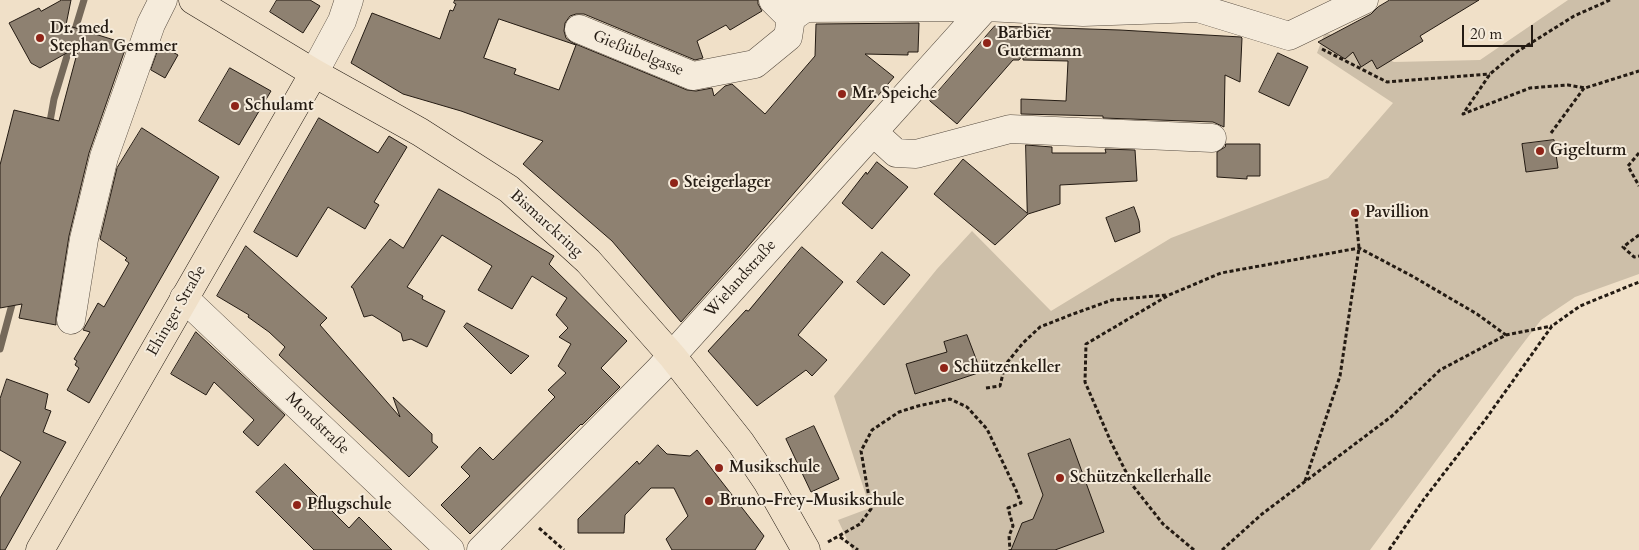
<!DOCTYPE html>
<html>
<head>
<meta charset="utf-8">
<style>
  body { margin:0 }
  #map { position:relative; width:1639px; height:550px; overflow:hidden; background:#f0e0c8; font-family:Cardo,serif }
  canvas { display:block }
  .scale { position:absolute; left:1462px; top:25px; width:71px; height:22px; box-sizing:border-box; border:2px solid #241b13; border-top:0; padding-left:6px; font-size:15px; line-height:18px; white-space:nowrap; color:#241b13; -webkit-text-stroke:4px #f5ebdb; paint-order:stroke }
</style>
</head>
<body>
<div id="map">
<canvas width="1639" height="550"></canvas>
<div class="scale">20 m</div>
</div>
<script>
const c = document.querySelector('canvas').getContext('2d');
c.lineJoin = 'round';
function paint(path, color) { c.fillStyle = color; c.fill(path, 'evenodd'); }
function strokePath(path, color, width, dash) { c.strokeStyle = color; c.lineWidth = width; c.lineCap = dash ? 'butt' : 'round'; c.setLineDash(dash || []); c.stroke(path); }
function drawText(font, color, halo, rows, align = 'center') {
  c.font = font + ' Cardo,serif'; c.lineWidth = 4; c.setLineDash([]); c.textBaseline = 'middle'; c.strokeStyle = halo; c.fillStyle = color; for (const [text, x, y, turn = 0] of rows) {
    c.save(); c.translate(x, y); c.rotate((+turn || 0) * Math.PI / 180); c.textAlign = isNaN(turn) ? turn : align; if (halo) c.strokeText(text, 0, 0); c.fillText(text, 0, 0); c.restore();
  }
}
paint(new Path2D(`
  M1568,0H1639V274L1575,297L1541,320L1515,354L1370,550H852L838,520L870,508L834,396L937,269L972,231L1051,311L1171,238L1328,178L1393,103L1317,53L1325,32L1394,62L1480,60Z`), '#cdbfa9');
strokePath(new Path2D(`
  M49,127L54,99L84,0
  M0,349L14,297`), '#75695a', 7);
const building = new Path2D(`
  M62,0H71L66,25L127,44L89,153L69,236L56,318V325L19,318L22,304L0,308V165L14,110L59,121L79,46L40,68L31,63L9,23L39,8L41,11Z
  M277,0H310L320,6L303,33L270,12Z
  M455,0H758V4L762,11L730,30L726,25L697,41L703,58L695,60L584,14H576L570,16L565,23L564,31L566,38L573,43L687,90L696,91L712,88L714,96L725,86L732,84L765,114L815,56L816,24L919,23L918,52H908V55L865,54L894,77L739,257L681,322L612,241L523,164L543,141L461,111L403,94L351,63L372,13L440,39L450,10L453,11L456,4L454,3ZM499,19L576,45L559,90L514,74L516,69L484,58Z
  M1390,0H1479L1420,36L1423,41L1377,69L1372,60L1361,67L1353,52L1345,59L1318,42L1371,14L1378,7Z
  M995,26L1120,30L1241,37L1242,38L1240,82L1225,75L1224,127L1213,122L1103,118V116L1021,114V99L1066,101L1068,61L1023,60V55L1019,60H1013L957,124L930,101Z
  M160,45L178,55L165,78L151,70Z
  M1278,53L1308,67L1289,106L1259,92Z
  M230,68L271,91L239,145L199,121Z
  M319,118L378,153L389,136L407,147L374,202L379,205L365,229L328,207L297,257L254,232Z
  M142,128L219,177L89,403L67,390L79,368L75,365L77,361L74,359L90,332L83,330L98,303L104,307L129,263L125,260L127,258L100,239L117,168Z
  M1554,140L1558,168L1526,172L1522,144Z
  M1226,144H1260V176H1247V179L1217,177V152L1225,147Z
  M1026,145L1052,147V153H1106L1105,149L1135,150L1137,181L1060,185V204L1028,214L995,245L934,194L963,159L1027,213Z
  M877,162L908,187L872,229L842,203L866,172L867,174Z
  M439,189L554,256L549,264L627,341L601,368L620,387L582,425L581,424L470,534L441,505L470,476L461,467L480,447L493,460L555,397L548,390L566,373L558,366L571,344L559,337L568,328L556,315L567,298L532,276L512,309L478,290L492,266L442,235L407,287L423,296L422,299L445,311L427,347L411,339L403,341L401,333L372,315L364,317L353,288L351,287L390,239L403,248Z
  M1134,207L1139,221L1140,232L1115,242L1106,218Z
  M246,246L327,318L320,325L400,417L393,397L432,434V442L438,447L409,477L279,355L285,347L269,332L248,317L249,315L217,296Z
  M802,247L843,282L798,335L827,360L812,376L806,370L757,406L708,351L746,310L748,311Z
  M882,252L910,275L884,305L857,282Z
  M467,323L529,356L511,374L464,327Z
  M196,332L285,415L258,446L243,432L254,420L214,382L206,395L171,374Z
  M967,335L981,372L915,394L906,364L947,352L944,342Z
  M7,379L48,394L45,409L51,411L43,432L66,442L5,550H0V498L21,462L0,450V399Z
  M814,426L839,479L811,492L786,439Z
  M1070,439L1104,532L1055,550H1011L1022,523L1033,519L1043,495L1028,454Z
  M658,445L667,454L690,456L697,450L764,536L755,550H672L666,539L688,516L674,488H651L625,515L624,533H578V519L637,461L639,464Z
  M285,464L349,528L359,517L392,550H314L256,492Z`);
paint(building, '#8e8171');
strokePath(building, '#241b13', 1);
const minor = new Path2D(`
  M773,0L791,18
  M579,29L693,76L755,64L788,37L791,18L805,8L986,7L1083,12L1198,8L1289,36L1364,0
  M314,73L342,21L349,0
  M873,132L896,153L916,154L1010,129L1212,138
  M184,298L450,550
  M71,320L84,239L104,157L151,24L163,0
  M481,550L659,370L992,0`);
const major = new Path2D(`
  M193,0L314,73L420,132L509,189L588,261L672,356L741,443L768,483L806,550
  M40,550L314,73`);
strokePath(minor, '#574c40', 29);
strokePath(major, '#241b13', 29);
strokePath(new Path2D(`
  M1610,0L1574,16L1515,53L1490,74L1463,114L1530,88L1568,85L1585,88L1639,71
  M1322,49L1387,82L1490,74
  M1551,133L1584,88
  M1639,153L1628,166L1639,186
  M1639,235L1623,247L1634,257L1639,256
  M986,388L1000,386L1005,365L1023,343L1040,327L1073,314L1112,300L1166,295
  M1305,481L1340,376L1359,248L1356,218
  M539,528L564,550
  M840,537L858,550
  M828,542L860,524L871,509L861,451L872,430L899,412L918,406L950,399L967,407L987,429L1016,490L1021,503L1008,508L1013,526L1009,536L1010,550
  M1194,550L1163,524L1133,486L1111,442L1085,382L1086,344L1169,295L1221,273L1359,248L1412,276L1477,314L1506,335
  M1222,550L1262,514L1392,416L1440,370L1506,335L1552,326
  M1389,550L1424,499L1485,420L1552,326L1580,306L1639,282`), '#241b13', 3, [4, 2.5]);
strokePath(minor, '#f5ebdb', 28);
strokePath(major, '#f0e0c8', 28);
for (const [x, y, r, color] of [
  [40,38,5,"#8f2418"],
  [987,43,5,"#8f2418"],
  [842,94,5,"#8f2418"],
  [235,106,5,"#8f2418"],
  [1540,151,5,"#8f2418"],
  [674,183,5,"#8f2418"],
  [1355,213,5,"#8f2418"],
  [944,368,5,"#8f2418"],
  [719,468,5,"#8f2418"],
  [1060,478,5,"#8f2418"],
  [709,501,5,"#8f2418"],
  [297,505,5,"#8f2418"]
]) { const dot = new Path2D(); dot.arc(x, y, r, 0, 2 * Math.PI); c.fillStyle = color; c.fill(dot); strokePath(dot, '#f5ebdb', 2); }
drawText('bold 16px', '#241b13', '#f5ebdb', [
  ["Dr. med.",50,29],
  ["Stephan Gemmer",50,47],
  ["Barbier",997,34],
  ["Gutermann",997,52],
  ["Mr. Speiche",852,94],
  ["Schulamt",245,106],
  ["Gigelturm",1550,151],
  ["Steigerlager",684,183],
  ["Pavillion",1365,213],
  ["Schützenkeller",954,368],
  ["Musikschule",729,468],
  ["Schützenkellerhalle",1070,478],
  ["Bruno-Frey-Musikschule",719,501],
  ["Pflugschule",307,505]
], 'left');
drawText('16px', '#241b13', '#f5ebdb', [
  ["Gießübelgasse",638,54,22],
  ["Bismarckring",546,224,42],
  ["Wielandstraße",741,279,-48],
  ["Ehinger Straße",177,311,-60],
  ["Mondstraße",317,424,44]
]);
</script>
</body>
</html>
